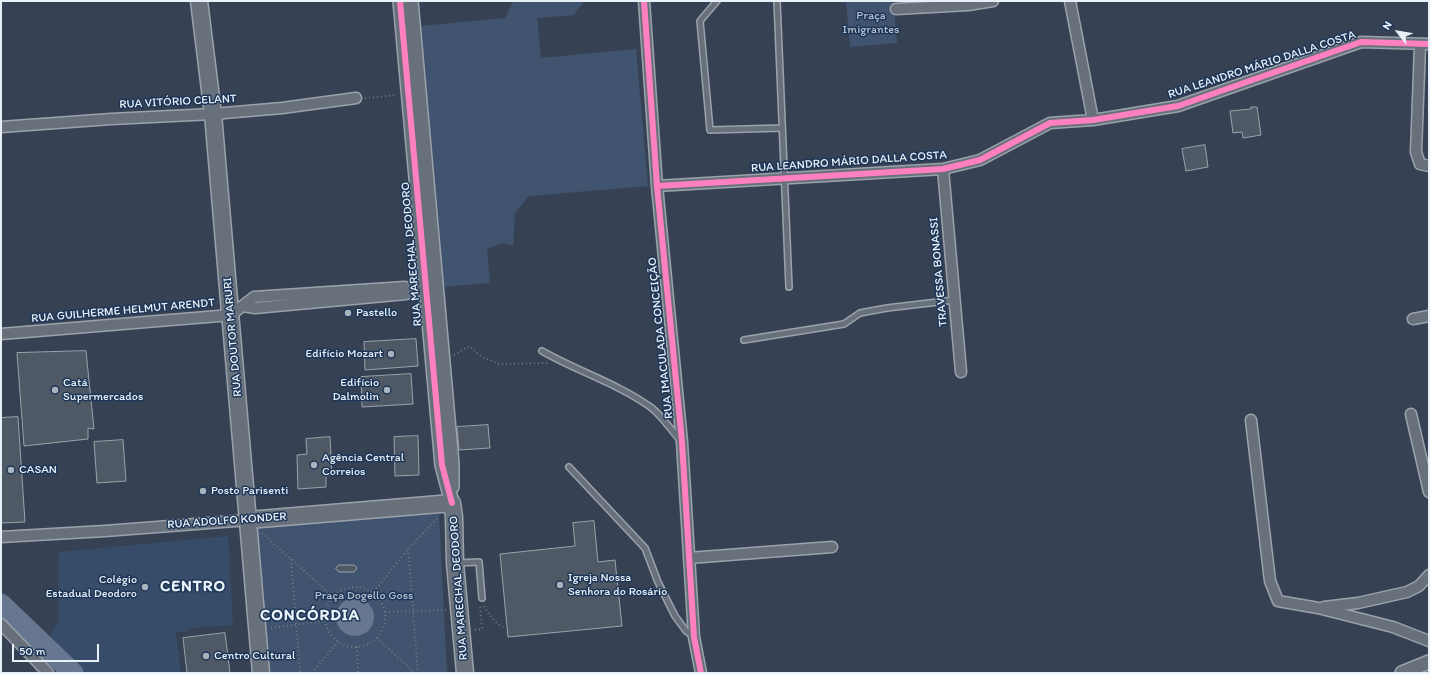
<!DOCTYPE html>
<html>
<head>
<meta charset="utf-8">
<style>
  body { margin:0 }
  #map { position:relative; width:1430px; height:674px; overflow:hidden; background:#364254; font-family:Itim,sans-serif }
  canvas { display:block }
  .frame { position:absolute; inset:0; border:2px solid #e8f1f8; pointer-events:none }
  .north { position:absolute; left:1378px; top:12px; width:40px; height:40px; -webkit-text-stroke:3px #1d3557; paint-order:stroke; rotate:301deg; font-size:11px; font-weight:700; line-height:16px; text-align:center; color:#e8f1f8 }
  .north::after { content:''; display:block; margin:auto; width:14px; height:18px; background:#e8f1f8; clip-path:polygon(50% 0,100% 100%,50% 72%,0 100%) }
  .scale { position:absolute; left:12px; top:644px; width:87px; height:18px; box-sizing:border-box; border:2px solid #e8f1f8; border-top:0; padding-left:5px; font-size:12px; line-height:14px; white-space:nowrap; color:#e8f1f8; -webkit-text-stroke:3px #1d3557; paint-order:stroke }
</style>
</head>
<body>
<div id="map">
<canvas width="1430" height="674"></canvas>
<div class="frame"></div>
<div class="north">N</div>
<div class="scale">50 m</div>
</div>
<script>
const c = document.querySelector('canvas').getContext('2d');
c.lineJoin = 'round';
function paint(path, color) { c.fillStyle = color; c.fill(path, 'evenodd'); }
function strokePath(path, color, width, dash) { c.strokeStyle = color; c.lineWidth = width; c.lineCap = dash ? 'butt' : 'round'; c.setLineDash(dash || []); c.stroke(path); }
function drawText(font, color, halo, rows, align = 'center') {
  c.font = font + ' Itim,sans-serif'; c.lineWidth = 3; c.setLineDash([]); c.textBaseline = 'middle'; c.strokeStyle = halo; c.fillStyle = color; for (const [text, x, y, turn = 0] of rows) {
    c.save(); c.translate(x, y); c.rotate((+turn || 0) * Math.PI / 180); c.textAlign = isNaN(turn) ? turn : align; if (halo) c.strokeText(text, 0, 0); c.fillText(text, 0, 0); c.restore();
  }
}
paint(new Path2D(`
  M228,536L233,625L190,628L189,631L176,632L181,673H79L47,642L58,621L59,552Z`), '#364c68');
paint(new Path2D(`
  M513,1H584L574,15L537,18L541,58L636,49L648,186L529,196L515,213L513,246L503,243L487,249L490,283L441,287L420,26L505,18Z
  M846,1H893L897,43L850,47Z
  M439,514L447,673H269L256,524Z`), '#405470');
paint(new Path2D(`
  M336 617a19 19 0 1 1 38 0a19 19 0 1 1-38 0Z`), '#66778f');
strokePath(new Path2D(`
  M1,604L73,673`), '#66778f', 21);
const building = new Path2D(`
  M1251,107H1257L1261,135L1243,138L1242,132L1233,133L1230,111L1251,109Z
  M1205,145L1208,167L1186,171L1182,149Z
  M416,339L418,366L365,370L364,342Z
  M86,351L94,429L88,428V439L24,446L17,353Z
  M411,374L413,404L362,407L361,377Z
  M18,417L25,522L1,523V418Z
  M488,425L490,448L459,450L457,427Z
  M418,436L419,475L395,476L394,437Z
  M330,437L332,475L326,476V487L298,489L297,455L307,454L306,439Z
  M123,440L126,481L97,483L94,442Z
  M594,521L598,562L615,560L622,626L508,637L500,554L575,546L573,523Z
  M339,565H354L357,568L354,572H339L336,569Z
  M225,633L230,673H187L183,638Z`);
paint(building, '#4f5966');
strokePath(building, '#9ba2ab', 1);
const service = new Path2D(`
  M717,1L700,21L710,130L782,128
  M777,1L789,287
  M744,340L844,324L860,313L887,308L955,300
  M542,351C577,371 616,383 649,406C659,412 672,431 680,440
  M569,467L645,548L658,582L675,616L686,631L693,636
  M458,563L479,562L482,598`);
const minor = new Path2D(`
  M644,1L657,186L682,442L694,637L701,673
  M1070,1L1093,120
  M896,9L968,5L993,1
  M1420,45L1416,152L1420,164L1429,166
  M1,127L111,119L213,114L282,108L356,98
  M943,169L961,372
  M657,186L943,169L980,160L1050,123L1093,120L1178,106L1361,42L1429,44
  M243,306L255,308L406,294L418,291
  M1413,319L1429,316
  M1,334L231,315L254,297L405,287L414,291
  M1411,414L1429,492
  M1251,420L1270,581L1278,601L1318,608L1393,627L1429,641
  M1,537L105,531L248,520
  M689,558L832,547
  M1324,607L1358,603L1407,592L1419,586L1429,575
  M1,624L48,673`);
const tertiary = new Path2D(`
  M400,1L442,465L452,503
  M411,1L452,464V487
  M1402,673L1429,662`);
const primary = new Path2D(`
  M199,1L213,114L261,673
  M248,520L452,503L454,517L455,563L465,673`);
strokePath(service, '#9ba2ab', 8);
strokePath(minor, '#9ba2ab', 13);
strokePath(tertiary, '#9ba2ab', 16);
strokePath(primary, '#9ba2ab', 19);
strokePath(new Path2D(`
  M365,98L397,95
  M454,355L469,346L482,357L499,364L548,363
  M262,533L333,597
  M408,549L418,673
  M291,559L300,673
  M325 617a30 30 0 1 1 60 0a30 30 0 1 1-60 0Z
  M374,592L408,549L438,518
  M484,606C489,615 494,622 503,627
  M385,612L446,610
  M271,628L325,621
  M475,630L482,629L480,605
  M377,638L415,673
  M357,647L358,673
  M312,673L338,642`), '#717882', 2, [1, 3]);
strokePath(service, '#68717b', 5);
strokePath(minor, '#68717b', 10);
strokePath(tertiary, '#68717b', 13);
strokePath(primary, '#68717b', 16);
strokePath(new Path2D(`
  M400,1L442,465L452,503
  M644,1L657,186L682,442L694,637L701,673
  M657,186L943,169L980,160L1050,123L1093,120L1178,106L1361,42L1429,44`), '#ff80c0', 6);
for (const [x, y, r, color] of [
  [348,313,4,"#aab4bf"],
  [391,354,4,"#aab4bf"],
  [55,390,4,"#aab4bf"],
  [387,390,4,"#aab4bf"],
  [314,465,4,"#aab4bf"],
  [11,470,4,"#aab4bf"],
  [203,491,4,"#aab4bf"],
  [560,585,4,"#aab4bf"],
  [145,587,4,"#aab4bf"],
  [206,656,4,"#aab4bf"]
]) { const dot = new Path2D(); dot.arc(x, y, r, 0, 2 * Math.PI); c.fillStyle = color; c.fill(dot); strokePath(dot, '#1d3557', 1.5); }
drawText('12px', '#b6c3d0', '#1d3557', [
  ["Praça",871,16],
  ["Imigrantes",871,30],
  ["Praça Dogello Goss",364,596]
]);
drawText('12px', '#e8f1f8', '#1d3557', [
  ["RUA LEANDRO MÁRIO DALLA COSTA",1262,65,-18],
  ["RUA VITÓRIO CELANT",178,102,-3],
  ["RUA LEANDRO MÁRIO DALLA COSTA",849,162,-4],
  ["RUA MARECHAL DEODORO",412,254,-95],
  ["TRAVESSA BONASSI",939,272,-95],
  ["RUA GUILHERME HELMUT ARENDT",123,311,-5],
  ["RUA DOUTOR MARURI",233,337,-95],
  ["RUA IMACULADA CONCEIÇÃO",661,338,-96],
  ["RUA ADOLFO KONDER",227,521,-4],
  ["RUA MARECHAL DEODORO",459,588,-94]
]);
drawText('12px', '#e8f1f8', '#1d3557', [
  ["Pastello",356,313],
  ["Edifício Mozart",383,354,"right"],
  ["Catá",63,383],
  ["Supermercados",63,397],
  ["Edifício",379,383,"right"],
  ["Dalmolin",379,397,"right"],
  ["Agência Central",322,458],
  ["Correios",322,472],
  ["CASAN",19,470],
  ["Posto Parisenti",211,491],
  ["Igreja Nossa",568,578],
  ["Senhora do Rosário",568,592],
  ["Colégio",137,580,"right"],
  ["Estadual Deodoro",137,594,"right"],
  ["Centro Cultural",214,656]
], 'left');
c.letterSpacing = '1px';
drawText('bold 16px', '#e8f1f8', '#1d3557', [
  ["CENTRO",193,587],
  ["CONCÓRDIA",310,616]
]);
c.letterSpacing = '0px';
</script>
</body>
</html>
